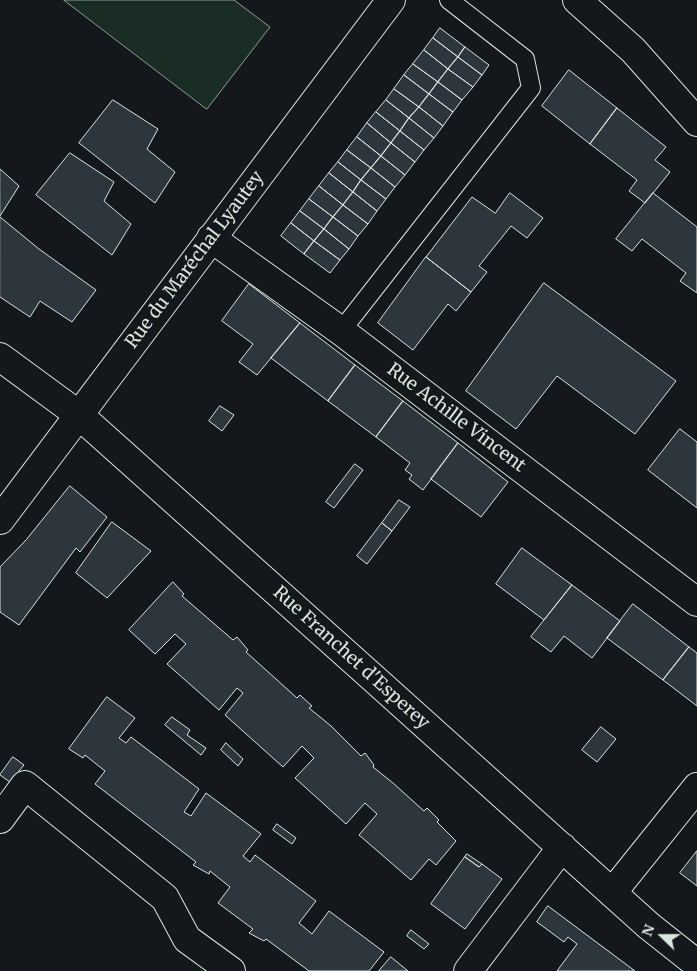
<!DOCTYPE html>
<html>
<head>
<meta charset="utf-8">
<style>
  body { margin:0 }
  #map { position:relative; width:697px; height:971px; overflow:hidden; background:#14181c; font-family:Merriweather,serif }
  canvas { display:block }
  .north { position:absolute; left:637px; top:911px; width:50px; height:50px; -webkit-text-stroke:4px #14181c; paint-order:stroke; rotate:292deg; font-size:14px; font-weight:700; line-height:20px; text-align:center; color:#d8e6dc }
  .north::after { content:''; display:block; margin:auto; width:18px; height:22px; background:#d8e6dc; clip-path:polygon(50% 0,100% 100%,50% 72%,0 100%) }
</style>
</head>
<body>
<div id="map">
<canvas width="697" height="971"></canvas>
<div class="north">N</div>
</div>
<script>
const c = document.querySelector('canvas').getContext('2d');
c.lineJoin = 'round';
function paint(path, color) { c.fillStyle = color; c.fill(path, 'evenodd'); }
function strokePath(path, color, width, dash) { c.strokeStyle = color; c.lineWidth = width; c.lineCap = dash ? 'butt' : 'round'; c.setLineDash(dash || []); c.stroke(path); }
function drawText(font, color, halo, rows, align = 'center') {
  c.font = font + ' Merriweather,serif'; c.lineWidth = 4; c.setLineDash([]); c.textBaseline = 'middle'; c.strokeStyle = halo; c.fillStyle = color; for (const [text, x, y, turn = 0] of rows) {
    c.save(); c.translate(x, y); c.rotate((+turn || 0) * Math.PI / 180); c.textAlign = isNaN(turn) ? turn : align; if (halo) c.strokeText(text, 0, 0); c.fillText(text, 0, 0); c.restore();
  }
}
const green = new Path2D(`
  M64,0H234L270,27L207,109Z`);
paint(green, '#1a2d24');
strokePath(green, '#939e99', 1);
const building = new Path2D(`
  M440,28L465,47L458,57L433,38Z
  M433,38L458,57L448,69L424,50Z
  M465,47L489,65L482,75L458,57Z
  M424,50L448,69L438,82L413,64Z
  M458,57L482,75L473,87L448,69Z
  M413,64L438,82L429,94L404,75Z
  M448,69L473,87L462,100L438,82Z
  M569,70L617,108L590,144L542,106Z
  M404,75L429,94L419,107L394,89Z
  M438,82L462,100L453,112L429,94Z
  M394,89L419,107L409,118L386,100Z
  M429,94L453,112L443,126L419,107Z
  M113,100L158,129L147,149L175,172L155,203L79,143Z
  M386,100L409,118L400,131L376,112Z
  M419,107L443,126L434,138L409,118Z
  M617,108L666,147L655,160L670,172L645,203L629,191L637,180L590,144Z
  M376,112L400,131L391,143L367,123Z
  M409,118L434,138L424,150L400,131Z
  M367,123L391,143L381,156L357,137Z
  M400,131L424,150L415,162L391,143Z
  M357,137L381,156L371,168L347,150Z
  M391,143L415,162L405,175L381,156Z
  M347,150L371,168L361,180L338,162Z
  M70,153L114,182L104,201L131,224L112,255L36,195Z
  M381,156L405,175L395,187L371,168Z
  M338,162L361,180L353,192L329,173Z
  M371,168L395,187L386,199L361,180Z
  M0,169L19,186L0,216Z
  M329,173L353,192L343,205L319,186Z
  M361,180L386,199L377,211L353,192Z
  M319,186L343,205L333,217L309,199Z
  M353,192L377,211L368,224L343,205Z
  M510,193L543,218L527,238L511,226L479,266L487,272L471,292L426,257L472,197L495,213Z
  M653,193L697,227V293L680,281L686,273L642,239L632,251L616,239Z
  M309,199L333,217L324,229L300,211Z
  M343,205L368,224L358,236L333,217Z
  M300,211L324,229L314,241L291,223Z
  M0,217L39,249L96,290L72,322L40,301L30,317L0,297Z
  M333,217L358,236L349,249L324,229Z
  M291,223L314,241L304,254L281,236Z
  M324,229L349,249L340,260L314,241Z
  M314,241L340,260L330,273L304,254Z
  M426,257L471,292L456,311L448,304L413,350L378,323Z
  M544,283L676,381L635,434L557,376L516,429L466,391Z
  M249,284L300,323L257,375L239,362L253,344L222,321Z
  M300,323L355,365L328,401L271,358Z
  M355,365L403,401L376,437L328,401Z
  M403,401L458,443L423,490L409,479L412,475L405,470L410,463L376,437Z
  M220,406L234,415L222,431L209,421Z
  M680,429L697,442V508L648,470Z
  M458,443L508,482L481,517L431,479Z
  M355,464L363,470L334,508L326,502Z
  M70,486L107,517L80,552L76,548L19,625L0,612V567L26,540Z
  M399,500L410,507L392,531L382,523Z
  M112,522L151,551L107,598L76,573Z
  M382,523L392,531L367,564L357,556Z
  M522,548L572,585L544,620L496,584Z
  M173,582L184,594L182,596L233,640L237,637L248,650L246,652L297,698L300,695L312,706L309,708L331,726L361,756L365,753L374,765L373,767L393,783L424,811L427,808L439,820L437,822L456,841L436,865L429,859L411,880L359,835L377,814L365,803L346,824L295,778L314,758L302,746L283,767L225,715L243,693L237,688L219,710L167,664L186,644L175,634L155,654L129,630Z
  M572,585L620,621L592,658L564,636L551,652L531,637Z
  M633,604L689,647L663,680L607,638Z
  M689,647L697,653V706L663,680Z
  M107,697L135,718L119,738L126,743L131,737L199,789L184,812L191,816L206,793L261,834L243,856L250,862L255,855L316,901L299,923L312,934L329,911L384,952L369,971H309L266,939L264,941L249,933L253,929L218,903L230,887L210,871L209,874L193,865L196,862L95,784L105,771L85,755L83,758L69,749Z
  M172,717L190,730L187,735L206,748L201,755L165,725Z
  M601,727L616,739L597,762L582,750Z
  M226,743L243,759L238,766L221,750Z
  M13,757L24,765L10,782L0,775Z
  M277,824L296,838L292,844L273,830Z
  M697,851V886L680,873Z
  M467,854L482,864L479,867L465,857Z
  M465,857L479,867L482,864L502,879L465,929L431,904Z
  M548,906L635,971H557L577,944L568,937L564,942L537,922Z
  M411,930L429,944L424,949L407,936Z
  M391,957L408,971H379Z`);
paint(building, '#2c363c');
strokePath(building, '#d8e6dc', 1);
const service = new Path2D(`
  M341,331L531,88L525,59L449,0`);
const minor = new Path2D(`
  M577,0L633,50L697,122
  M211,238L341,331L697,602
  M0,357L79,415L372,677L649,926L697,964
  M0,520L391,0
  M0,819L25,785L165,898L187,939L231,971
  M612,893L697,787
  M468,971L562,847`);
strokePath(service, '#d8e6dc', 20);
strokePath(minor, '#d8e6dc', 30);
strokePath(service, '#14181c', 18);
strokePath(minor, '#14181c', 28);
drawText('18px', '#d8e6dc', '#14181c', [
  ["Rue du Maréchal Lyautey",195,260,-53],
  ["Rue Achille Vincent",456,418,37],
  ["Rue Franchet d'Esperey",351,658,42]
]);
</script>
</body>
</html>
